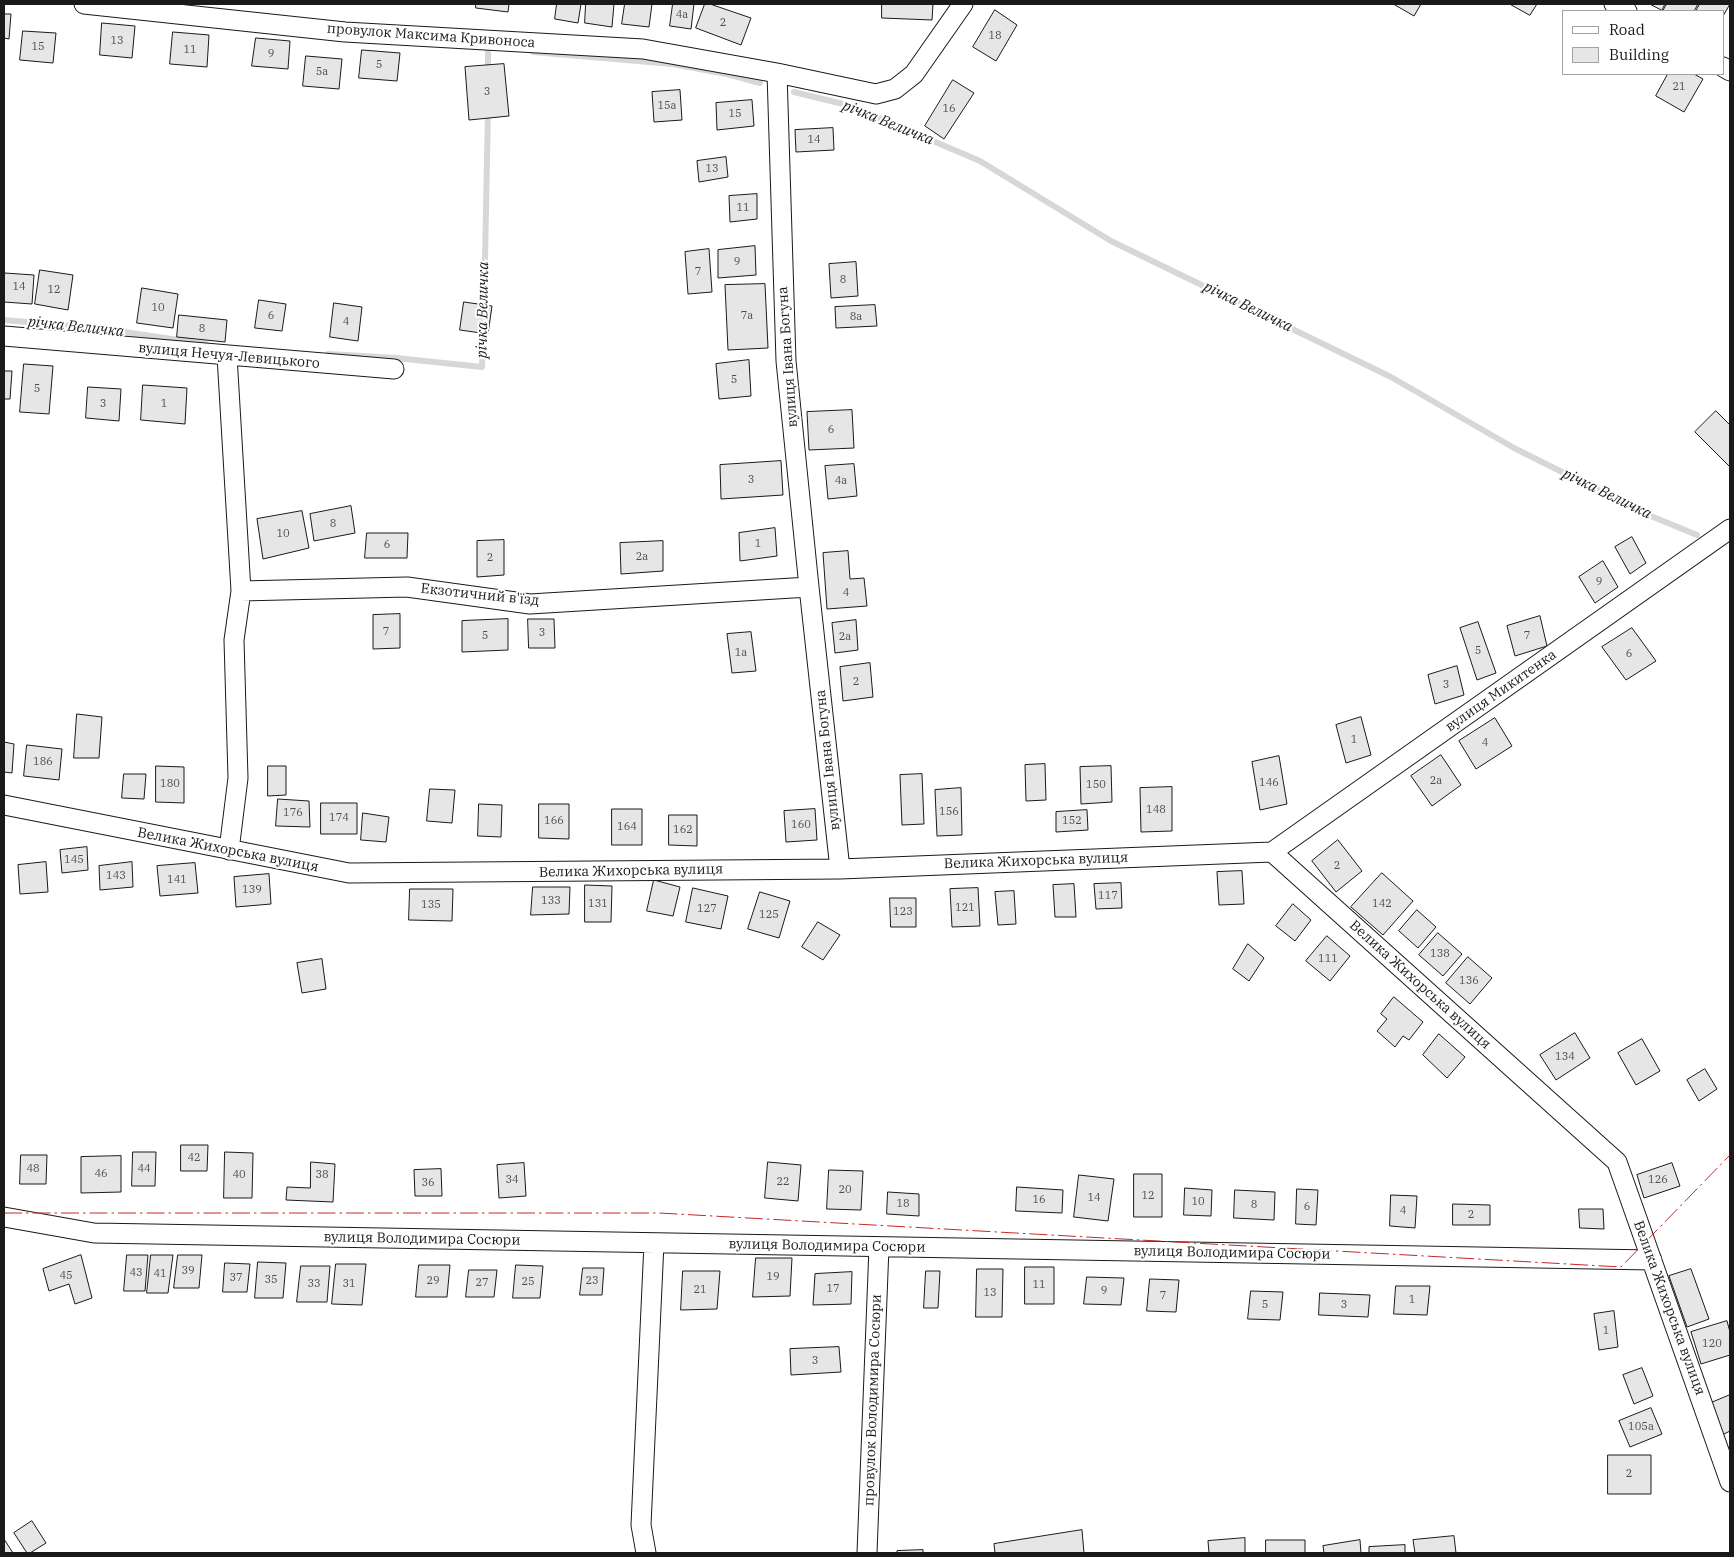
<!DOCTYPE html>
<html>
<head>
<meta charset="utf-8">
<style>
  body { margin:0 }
  #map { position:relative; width:1734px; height:1557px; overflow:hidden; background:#fff; font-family:"IBM Plex Serif",serif }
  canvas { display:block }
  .frame { position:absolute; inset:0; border:5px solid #1a1a1a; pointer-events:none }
  .legend { position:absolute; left:1562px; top:10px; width:162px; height:65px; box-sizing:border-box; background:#fff; border:1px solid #a3a3a3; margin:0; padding:6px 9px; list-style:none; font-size:15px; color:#1a1a1a }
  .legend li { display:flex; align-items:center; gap:10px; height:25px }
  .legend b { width:25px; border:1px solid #a3a3a3 }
</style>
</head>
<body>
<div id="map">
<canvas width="1734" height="1557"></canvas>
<div class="frame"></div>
<ul class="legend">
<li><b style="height:6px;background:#fff"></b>Road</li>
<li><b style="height:14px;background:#e6e6e6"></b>Building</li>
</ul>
</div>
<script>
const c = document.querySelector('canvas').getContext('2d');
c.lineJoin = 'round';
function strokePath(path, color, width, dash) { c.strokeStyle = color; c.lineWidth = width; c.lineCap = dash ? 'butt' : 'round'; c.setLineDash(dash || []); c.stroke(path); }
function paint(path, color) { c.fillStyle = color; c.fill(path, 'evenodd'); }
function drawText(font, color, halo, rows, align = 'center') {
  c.font = font + ' "IBM Plex Serif",serif'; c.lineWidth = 4; c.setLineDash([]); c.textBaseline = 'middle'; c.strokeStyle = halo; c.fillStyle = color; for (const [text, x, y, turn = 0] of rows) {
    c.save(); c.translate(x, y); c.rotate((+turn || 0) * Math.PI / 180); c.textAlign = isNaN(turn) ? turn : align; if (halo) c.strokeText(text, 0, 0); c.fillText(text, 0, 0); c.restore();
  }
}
strokePath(new Path2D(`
  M533,52L672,64L727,74L760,83
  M488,72V47L493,48
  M794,92L851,106L980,161L1111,241L1391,377L1514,448L1646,514L1697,535
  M484,312L488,109
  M4,320L97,328L206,344
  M328,354L396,358L482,367L483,327`), '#d7d7d7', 6);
const building = new Path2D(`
  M476,4H509L508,12L476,8Z
  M557,4H581L578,23L555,19Z
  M586,4H614L612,27L585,23Z
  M625,4H652L649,27L622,24Z
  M673,4H694L691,29L670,26Z
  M705,4H710L751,18L741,45L696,28Z
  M882,4H933L932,20L882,18Z
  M1396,4H1421L1414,16L1395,5Z
  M1510,4H1537L1530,15Z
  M1650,4H1665L1662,10Z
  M1667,4H1698L1694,11H1663Z
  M1700,4H1730L1723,16V11H1696Z
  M995,10L1017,25L996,61L973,47Z
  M4,14H11L9,39L4,38Z
  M102,23L135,26L132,58L100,55Z
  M23,31L56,33L53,63L20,60Z
  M173,32L209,35L207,67L170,64Z
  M256,38L290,41L288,69L252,66Z
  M362,50L400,53L397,81L359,78Z
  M306,56L342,59L339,89L303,86Z
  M504,64L509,116L469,120L465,67Z
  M1668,74H1694L1703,79L1684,112L1656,96Z
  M953,80L974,93L944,139L925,126Z
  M680,90L682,120L654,122L652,92Z
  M752,100L754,126L717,130L716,103Z
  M833,128L834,150L796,152L795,130Z
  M726,157L728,177L699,182L697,161Z
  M757,194V219L730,222L729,196Z
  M755,246L756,275L718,278V250Z
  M709,249L712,292L688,294L685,252Z
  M856,262L858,296L831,298L829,264Z
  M40,270L73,275L68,310L35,304Z
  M5,273L34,275L32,304L4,302Z
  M765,284L768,348L728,350L725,285Z
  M142,288L178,294L173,328L137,323Z
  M259,300L286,304L282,331L255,328Z
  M464,302L492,306L488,334L460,330Z
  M334,303L362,307L358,341L330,337Z
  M875,305L877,326L836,328L835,307Z
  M179,315L227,320L225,342L177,337Z
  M749,360L751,396L719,399L716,364Z
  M24,364L53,366L49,414L20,412Z
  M4,371H12L10,399H4Z
  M143,385L187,388L185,424L141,420Z
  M88,387L121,389L119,421L86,418Z
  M852,410L854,448L809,450L807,412Z
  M1716,411L1730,425V467L1695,432Z
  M781,461L783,495L721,499L720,465Z
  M854,464L857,496L828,499L825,466Z
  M351,506L355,533L314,541L310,514Z
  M302,511L309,548L263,559L257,519Z
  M775,528L777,556L740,561L739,533Z
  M367,533H408L407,558H365Z
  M1632,537L1646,563L1630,574L1615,547Z
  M504,540V575L477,577V541Z
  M663,541V571L621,574L620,543Z
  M848,551L850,579L864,578L867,606L827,609L823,553Z
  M1603,561L1618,587L1595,603L1579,577Z
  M400,614V648L373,649V615Z
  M1540,616L1547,646L1515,656L1507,626Z
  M508,619V650L462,652V621Z
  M528,619H554L555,648H529Z
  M856,620L858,650L835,653L832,623Z
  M1478,622L1496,673L1477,680L1460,628Z
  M1632,628L1656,661L1626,680L1602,647Z
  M751,632L756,671L732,673L727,634Z
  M870,663L873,697L843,701L840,667Z
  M1457,666L1464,695L1435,704L1428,675Z
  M77,714L102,717L99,758H74Z
  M1361,717L1371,755L1346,763L1336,725Z
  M1495,718L1512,746L1476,769L1459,741Z
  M4,742L14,744L12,773L4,772Z
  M27,745L62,749L59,780L24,776Z
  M1441,755L1461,785L1432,806L1411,776Z
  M1279,756L1287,804L1260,810L1252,762Z
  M1045,764L1046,800L1026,801L1025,765Z
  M156,766L184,767V803L156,802Z
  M268,766H286V795L268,796Z
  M1111,766L1112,802L1081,804L1080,767Z
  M124,774H146L144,799L122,798Z
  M922,774L924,824L902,825L900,775Z
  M1172,787V831L1141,832L1140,788Z
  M961,788L962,835L937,836L935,790Z
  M430,789L455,790L452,823L427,821Z
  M278,799L309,801L310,827L276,826Z
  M321,803H357V834H321Z
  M479,804L502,805L501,837L478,836Z
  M539,804H569V839L539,838Z
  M612,809H642V845H612Z
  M815,809L817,840L786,842L784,811Z
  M1087,810L1088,830L1056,832V812Z
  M363,813L389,817L386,842L361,840Z
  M669,815H697V846L669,845Z
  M1338,840L1362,871L1336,892L1312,861Z
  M87,847L88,870L62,873L60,850Z
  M46,862L48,892L20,894L18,865Z
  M132,862L133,887L100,890L99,866Z
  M195,863L198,893L160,896L157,866Z
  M1242,871L1244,904L1219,905L1217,872Z
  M1382,873L1413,901L1383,935L1351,907Z
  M269,874L271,904L236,907L234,877Z
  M654,880L680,887L673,916L647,911Z
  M1121,883L1122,908L1096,909L1094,884Z
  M1074,884L1076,917H1055L1053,885Z
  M585,885L612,886L611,922H585Z
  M533,887H570L569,914L531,915Z
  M693,888L728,896L721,929L686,922Z
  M978,888L980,926L952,927L950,889Z
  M410,889H453L452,921L409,920Z
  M1014,891L1016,924L998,925L995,892Z
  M760,892L790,901L779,938L748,929Z
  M890,898H916V927H891Z
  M1293,904L1311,920L1295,941L1276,926Z
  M1417,910L1436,927L1418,948L1399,931Z
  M818,922L840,935L823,960L802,947Z
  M1438,933L1462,954L1443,976L1419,955Z
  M1327,936L1350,956L1330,981L1306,961Z
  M1248,944L1264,958L1249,981L1233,969Z
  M1468,957L1492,978L1470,1004L1446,983Z
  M322,959L326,989L302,993L297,963Z
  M1394,997L1423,1022L1409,1040L1403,1036L1395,1047L1377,1031L1387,1019L1381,1014Z
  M1575,1033L1590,1058L1556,1080L1540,1055Z
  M1439,1034L1465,1057L1447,1078L1423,1055Z
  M1642,1039L1660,1071L1636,1085L1618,1053Z
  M1705,1069L1717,1089L1699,1101L1687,1080Z
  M181,1145H208L207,1171H181Z
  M133,1152H156L155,1186H132Z
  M225,1152L253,1153L252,1198H224Z
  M21,1155H47L46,1184H20Z
  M121,1156V1192L81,1193V1157Z
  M311,1162L335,1164L333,1202L286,1200L287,1187L310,1188Z
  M768,1162L801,1165L798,1201L765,1198Z
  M524,1163L526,1196L499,1198L497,1165Z
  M1672,1163L1680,1186L1644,1198L1637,1175Z
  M441,1169L442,1196H415L414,1170Z
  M829,1170L863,1171L861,1210L827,1209Z
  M1134,1174H1162V1217H1134Z
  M1079,1175L1114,1179L1108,1221L1074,1217Z
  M1017,1187L1063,1190L1062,1213L1016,1211Z
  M1185,1188L1212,1190L1211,1216L1184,1215Z
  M1297,1189L1318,1190L1316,1225L1296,1224Z
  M1235,1190L1275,1192L1274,1220L1234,1218Z
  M888,1192L919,1194V1216L887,1214Z
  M1391,1195L1417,1196L1415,1228L1390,1226Z
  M1453,1204L1490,1205V1225H1453Z
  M1579,1209H1603L1604,1229L1580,1228Z
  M81,1255L92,1298L75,1304L69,1284L49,1291L43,1269Z
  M127,1255H148L145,1291H124Z
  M151,1255H173L168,1293H147Z
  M178,1255H202L199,1288H174Z
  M756,1258H792L790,1296L753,1297Z
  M258,1262L286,1263L283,1298H255Z
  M225,1263L250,1264L247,1292H223Z
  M336,1264H366L362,1305L332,1304Z
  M419,1265H450L447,1297H416Z
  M516,1265L543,1266L540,1298H513Z
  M301,1266H330L327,1302H297Z
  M1025,1267H1054V1304H1025Z
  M583,1268H604L602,1295H580Z
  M977,1269H1003L1002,1317H976Z
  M1691,1269L1709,1319L1687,1327L1669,1276Z
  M469,1270H497L494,1297H466Z
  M683,1271H720L717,1309L681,1310Z
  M926,1271H940L938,1308H924Z
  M852,1272L851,1304L813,1305L815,1274Z
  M1087,1277L1124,1278L1121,1305L1084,1304Z
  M1150,1279L1179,1280L1176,1312L1147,1311Z
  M1396,1286H1430L1427,1315L1394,1314Z
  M1251,1291L1283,1292L1280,1320L1248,1319Z
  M1320,1293L1370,1295L1368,1317L1319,1315Z
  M1614,1311L1618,1347L1599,1350L1594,1314Z
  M1727,1321L1730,1332V1355L1701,1364L1691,1332Z
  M839,1347L841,1372L791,1375L790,1349Z
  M1642,1368L1653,1396L1634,1404L1623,1375Z
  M1730,1395V1431L1722,1435L1711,1403Z
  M1651,1408L1662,1434L1630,1447L1619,1421Z
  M1608,1455H1651V1494H1608Z
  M32,1521L46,1543L30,1553H27L14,1533Z
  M1082,1530L1084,1553H995L994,1544Z
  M1454,1536L1456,1553H1415L1413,1540Z
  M1245,1538V1553H1209L1208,1541Z
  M4,1539L13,1553H4Z
  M1266,1540H1305V1553H1266Z
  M1360,1540L1361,1553H1324L1323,1546Z
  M1405,1545V1553H1369V1547Z
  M923,1550V1553H897V1551Z`);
paint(building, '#e6e6e6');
strokePath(building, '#1a1a1a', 1);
const minor = new Path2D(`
  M84,4L345,32L643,49L777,73L876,94L895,89L914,74L963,4
  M1614,4L1627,11
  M1723,67L1730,71
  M777,73L786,361L809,587L840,869
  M4,336L394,369
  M227,356L241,591L234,640L238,778L229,850
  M241,591L407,587L530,604L809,587
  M4,805L349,873L840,869L1272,852L1617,1162L1730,1482
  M1272,852L1730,529
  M4,1217L94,1233L1652,1260
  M646,1553L641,1525L654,1243
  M867,1553L879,1247`);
strokePath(minor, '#1a1a1a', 21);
strokePath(minor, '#fff', 19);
strokePath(new Path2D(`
  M4,1213H659L1621,1267L1730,1155`), '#c62828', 1, [18, 4, 2.5, 4]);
drawText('11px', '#4d4d4d', null, [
  ["4а",682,15],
  ["2",723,23],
  ["18",995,36],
  ["13",117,41],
  ["15",38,47],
  ["11",190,50],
  ["9",271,54],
  ["5",379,65],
  ["5а",322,72],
  ["21",1679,87],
  ["3",487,92],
  ["15а",667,106],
  ["16",949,109],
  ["15",735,114],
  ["14",814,140],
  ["13",712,169],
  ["11",743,208],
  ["9",737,262],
  ["7",698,272],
  ["8",843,280],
  ["14",19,287],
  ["12",54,290],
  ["10",158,308],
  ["6",271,316],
  ["7а",747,316],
  ["8а",856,317],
  ["4",346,322],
  ["8",202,329],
  ["5",734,380],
  ["5",37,389],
  ["3",103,404],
  ["1",164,404],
  ["6",831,430],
  ["3",751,480],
  ["4а",841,481],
  ["8",333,524],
  ["10",283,534],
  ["1",758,544],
  ["6",387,545],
  ["2а",642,557],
  ["2",490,558],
  ["9",1599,582],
  ["4",846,593],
  ["7",386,632],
  ["3",542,633],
  ["5",485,636],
  ["7",1527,636],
  ["2а",845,637],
  ["5",1478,651],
  ["1а",741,653],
  ["6",1629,654],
  ["2",856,682],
  ["3",1446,685],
  ["1",1354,740],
  ["4",1485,743],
  ["186",43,762],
  ["2а",1436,781],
  ["146",1269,783],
  ["180",170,784],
  ["150",1096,785],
  ["148",1156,810],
  ["156",949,812],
  ["176",293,813],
  ["174",339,818],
  ["166",554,821],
  ["152",1072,821],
  ["160",801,825],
  ["164",627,827],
  ["162",683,830],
  ["145",74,860],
  ["2",1337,866],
  ["143",116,876],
  ["141",177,880],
  ["139",252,890],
  ["117",1108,896],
  ["133",551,901],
  ["131",598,904],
  ["142",1382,904],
  ["135",431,905],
  ["121",965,908],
  ["127",707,909],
  ["123",903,912],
  ["125",769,915],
  ["138",1440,954],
  ["111",1328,959],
  ["136",1469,981],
  ["134",1565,1057],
  ["42",194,1158],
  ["48",33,1169],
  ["44",144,1169],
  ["46",101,1174],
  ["40",239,1175],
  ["38",322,1175],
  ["34",512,1180],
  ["126",1658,1180],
  ["22",783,1182],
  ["36",428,1183],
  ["20",845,1190],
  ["12",1148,1196],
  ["14",1094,1198],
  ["16",1039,1200],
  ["10",1198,1202],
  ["18",903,1204],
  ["8",1254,1205],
  ["6",1307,1207],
  ["4",1403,1211],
  ["2",1471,1215],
  ["39",188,1271],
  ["43",136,1273],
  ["41",160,1274],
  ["45",66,1276],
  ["19",773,1277],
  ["37",236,1278],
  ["35",271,1280],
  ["29",433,1281],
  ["23",592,1281],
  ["25",528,1282],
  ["27",482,1283],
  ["33",314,1284],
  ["31",349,1284],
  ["11",1039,1285],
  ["17",833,1289],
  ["21",700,1290],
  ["9",1104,1291],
  ["13",990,1293],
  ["7",1163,1296],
  ["1",1412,1300],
  ["5",1265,1305],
  ["3",1344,1305],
  ["1",1606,1331],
  ["120",1712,1344],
  ["3",815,1361],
  ["105а",1641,1427],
  ["2",1629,1474]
]);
drawText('14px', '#1a1a1a', '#fff', [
  ["провулок Максима Кривоноса",431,36,4],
  ["вулиця Нечуя-Левицького",229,356,5],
  ["вулиця Івана Богуна",788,357,-94],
  ["Екзотичний в'їзд",480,595,6],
  ["вулиця Микитенка",1501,691,-35],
  ["вулиця Івана Богуна",828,760,-96],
  ["Велика Жихорська вулиця",228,850,11],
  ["Велика Жихорська вулиця",1036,861,-2],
  ["Велика Жихорська вулиця",631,871,-1],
  ["Велика Жихорська вулиця",1420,985,42],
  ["вулиця Володимира Сосюри",422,1239,1],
  ["вулиця Володимира Сосюри",827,1246,1],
  ["вулиця Володимира Сосюри",1232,1253,1],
  ["Велика Жихорська вулиця",1669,1308,70],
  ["провулок Володимира Сосюри",873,1400,-88]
]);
drawText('italic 15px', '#1a1a1a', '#fff', [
  ["річка Величка",888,123,22],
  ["річка Величка",1248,307,26],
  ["річка Величка",483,310,-89],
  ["річка Величка",76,327,6],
  ["річка Величка",1607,494,26]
]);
</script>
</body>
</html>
